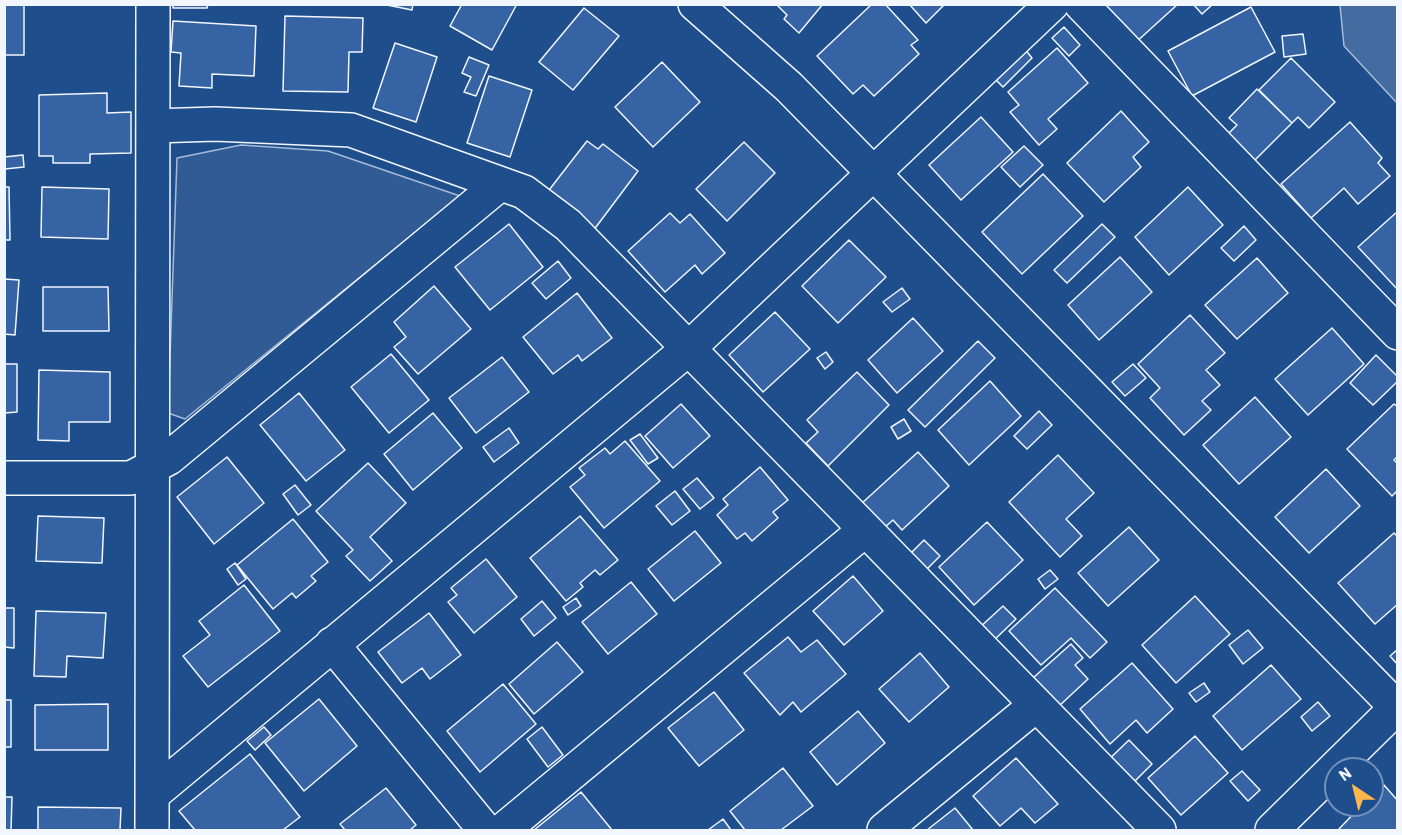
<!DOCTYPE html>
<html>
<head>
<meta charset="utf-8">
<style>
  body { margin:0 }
  #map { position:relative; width:1402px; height:835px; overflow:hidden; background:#1f4e8c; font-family:Barlow,sans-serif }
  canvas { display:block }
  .frame { position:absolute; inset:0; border:6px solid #f2f6ff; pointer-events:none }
  .north { position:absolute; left:1324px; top:757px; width:60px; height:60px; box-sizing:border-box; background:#1f4e8c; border:2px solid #7391ba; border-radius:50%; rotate:325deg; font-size:16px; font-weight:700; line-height:24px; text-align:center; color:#f2f6ff }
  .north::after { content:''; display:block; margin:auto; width:21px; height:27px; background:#ffb74d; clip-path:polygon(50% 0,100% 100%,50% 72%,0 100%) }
</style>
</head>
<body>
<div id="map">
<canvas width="1402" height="835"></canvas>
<div class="frame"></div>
<div class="north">N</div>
</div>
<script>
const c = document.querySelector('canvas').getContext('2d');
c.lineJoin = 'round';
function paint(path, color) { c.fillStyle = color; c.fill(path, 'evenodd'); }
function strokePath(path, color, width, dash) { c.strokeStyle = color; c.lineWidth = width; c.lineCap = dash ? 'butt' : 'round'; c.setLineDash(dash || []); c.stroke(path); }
const green = new Path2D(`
  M241,145L328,151L460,196L185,419L168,413L177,158Z`);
paint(green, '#305b95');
strokePath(green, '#a8bbd7', 1.5);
const water = new Path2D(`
  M1340,5H1397V103L1344,46Z`);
paint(water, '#446ba0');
strokePath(water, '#a8bbd7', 1.5);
const building = new Path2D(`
  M4,4H24V55H4Z
  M173,4H208L207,8H173Z
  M382,4H413L412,10Z
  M462,4H517L492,50L450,26Z
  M776,4H823L799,33L784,19L787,15Z
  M872,4H885L918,40L911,45L919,54L874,96L863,85L853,94L817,56Z
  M909,4H945L926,23Z
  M1098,4H1178L1134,44Z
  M1193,4H1213L1202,14Z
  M1251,7L1275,52L1192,96L1168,51Z
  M584,8L619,36L573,90L539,62Z
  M285,16L363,18L362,52H349L348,92L283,91Z
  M173,21L256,26L254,76L212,74V88L179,86L181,53L171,52Z
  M1064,27L1080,45L1069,56L1052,38Z
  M1303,34L1306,54L1284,57L1282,36Z
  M395,43L437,57L416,122L373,108Z
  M1024,48L1032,58L1003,87L994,78Z
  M1057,48L1088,83L1048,119L1057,129L1039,145L1010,112L1019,105L1008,92Z
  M469,57L489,65L476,96L464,92L471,77L462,73Z
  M1291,58L1335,102L1309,128L1298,117L1292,123L1259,90Z
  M662,62L700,102L653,147L615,107Z
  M489,76L532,90L510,157L467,143Z
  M1257,89L1292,123L1253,162L1226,136L1237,125L1229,118Z
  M107,93V113L131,112V153L90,154V163H53V156H39V95Z
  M1121,111L1149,142L1133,157L1141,167L1104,202L1067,163Z
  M981,117L1013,152L961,200L929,165Z
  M1350,122L1382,158L1378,163L1390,176L1358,204L1344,188L1311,218L1281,184Z
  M587,141L598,149L603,144L638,171L593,231L546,194Z
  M744,142L775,173L727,221L696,189Z
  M1024,146L1043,165L1020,187L1001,167Z
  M23,155L24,167L5,169L4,157Z
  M1043,174L1083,216L1022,274L982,232Z
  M4,187H9L10,240H4Z
  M42,187L109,189L108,239L41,237Z
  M1188,187L1223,225L1169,275L1135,237Z
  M1398,211V290L1358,247Z
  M670,213L680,223L690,214L725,253L702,274L695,265L665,292L628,251Z
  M509,224L543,267L490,310L455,267Z
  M1102,224L1115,237L1067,283L1054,270Z
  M1244,226L1256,240L1234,261L1221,248Z
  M849,240L886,277L838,323L802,286Z
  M1120,257L1152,292L1099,340L1068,305Z
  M1257,258L1288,293L1237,339L1205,305Z
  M558,261L571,278L546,299L532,283Z
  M4,279L19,280L15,335L4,334Z
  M434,286L471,329L418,374L394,347L406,337L394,322Z
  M43,287H108L109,331H43Z
  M902,288L910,299L892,312L883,302Z
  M577,293L612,338L582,361L578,355L553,374L523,337Z
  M775,312L810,349L763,392L729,355Z
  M1190,315L1225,353L1206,370L1220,385L1202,401L1211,410L1184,435L1150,398L1160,388L1138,364Z
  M913,318L943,351L897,393L868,360Z
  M1332,328L1364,364L1308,415L1275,379Z
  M978,341L995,358L925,427L908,410Z
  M826,352L833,362L825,369L817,358Z
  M391,354L429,400L389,433L351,387Z
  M1376,355L1398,377V381L1373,405L1350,383Z
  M502,357L529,392L476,433L449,398Z
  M4,364H17V412L4,413Z
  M1133,364L1146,378L1125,396L1112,382Z
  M39,370L110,372V422H69V441L38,440Z
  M857,372L889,405L828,466L806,443L818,432L807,420Z
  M990,381L1021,416L969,465L938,430Z
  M299,393L345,450L306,481L260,425Z
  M1255,397L1291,437L1239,484L1203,445Z
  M681,404L710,436L673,468L645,436Z
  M1394,404L1398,407V456L1394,460L1398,464V490L1392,496L1347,449Z
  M1039,411L1052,425L1027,449L1014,436Z
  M433,413L462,448L413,490L384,454Z
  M904,419L911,431L898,439L891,427Z
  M509,428L519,443L494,462L483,447Z
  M640,434L658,458L648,464L630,440Z
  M625,441L660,481L604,528L570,487L585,475L579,468L605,448L610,454Z
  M918,452L949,486L902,530L893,520L884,528L861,504Z
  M1058,455L1094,493L1066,519L1082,536L1060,557L1009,502Z
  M227,457L264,503L214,544L177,497Z
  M368,463L406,503L370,537L392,561L370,581L346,556L353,550L316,511Z
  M760,467L788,500L773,512L778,518L752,541L745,533L737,539L717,515L728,505L723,499Z
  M1326,469L1360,506L1309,553L1275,517Z
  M697,478L714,498L700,509L683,489Z
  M295,485L311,505L298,515L283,494Z
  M675,491L690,511L672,525L656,506Z
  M38,516L104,518L102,563L36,561Z
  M580,516L618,560L600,575L595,570L580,583L583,587L566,601L530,558Z
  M293,519L328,562L311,576L316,581L296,598L292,593L273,609L237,565Z
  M987,522L1023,560L974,605L939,567Z
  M1129,527L1159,560L1108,606L1078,573Z
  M695,531L721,563L674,601L648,569Z
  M1394,533L1398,537V604L1375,624L1338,583Z
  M924,540L940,556L916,580L900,564Z
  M486,559L517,597L474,633L448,602L457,595L451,588Z
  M235,563L246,579L238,585L227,569Z
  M1050,570L1058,579L1045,589L1038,579Z
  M853,576L883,611L844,645L813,611Z
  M631,582L657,614L608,654L582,622Z
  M244,585L280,631L208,687L183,656L210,635L199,621Z
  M1055,588L1107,642L1090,658L1071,638L1041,665L1009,631Z
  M1195,596L1230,634L1176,683L1142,645Z
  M576,598L581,606L568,615L563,607Z
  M542,601L556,618L534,636L521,619Z
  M1003,606L1016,619L991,643L978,629Z
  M4,608H14V648L4,647Z
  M36,611L106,613L103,658L67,656L66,677L34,676Z
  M429,613L461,655L430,679L422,668L402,683L378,652Z
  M1248,630L1263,648L1243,664L1229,645Z
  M788,637L801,652L817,640L846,674L801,712L793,702L780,715L744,673Z
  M557,642L583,672L534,714L509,684Z
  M1071,644L1083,658L1075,665L1088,679L1058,707L1033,678Z
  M1398,649V665L1390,656Z
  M920,653L949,687L909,722L879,689Z
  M1132,663L1173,709L1147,733L1136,720L1110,744L1080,709Z
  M1271,665L1301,699L1242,750L1213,716Z
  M1204,683L1210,692L1196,702L1189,693Z
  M503,684L536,724L480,772L447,731Z
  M714,692L744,730L699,766L668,728Z
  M319,699L357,746L304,791L265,743Z
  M4,700H11V747H4Z
  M1318,702L1330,716L1312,731L1301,717Z
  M108,704V750H35V705Z
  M858,711L885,743L837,785L810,752Z
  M264,727L271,735L255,750L247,741Z
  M542,727L563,755L548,767L527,739Z
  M1195,736L1228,773L1181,815L1148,778Z
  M1129,740L1152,764L1124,792L1101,767Z
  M250,754L300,817L283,830H195L179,811Z
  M1016,758L1058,804L1035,823L1021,808L1000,826L973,796Z
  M783,768L813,806L781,830H745L730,811Z
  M1242,771L1260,790L1248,801L1230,781Z
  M1384,785L1398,801V830H1338L1362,805H1372V796Z
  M386,788L416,825L410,830H345L340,824Z
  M581,792L612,830H534Z
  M4,797H12L11,830H4Z
  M38,807L121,808L120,830H38Z
  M955,808L973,830H927Z
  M723,819L731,830H708Z`);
paint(building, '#3563a3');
strokePath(building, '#f2f6ff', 1.5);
const minor = new Path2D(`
  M695,4L789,87L1398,709
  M1081,4L1398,333
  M153,126L215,124L351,130L524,192L568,225L1159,830
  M4,478H131L169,458L500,184
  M332,644L485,830
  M152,795L688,349L1052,4
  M152,830L153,4
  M503,830L865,530
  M884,830L1036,705
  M1272,830L1398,706`);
strokePath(minor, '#f2f6ff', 36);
strokePath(minor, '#1f4e8c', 33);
</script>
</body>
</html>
